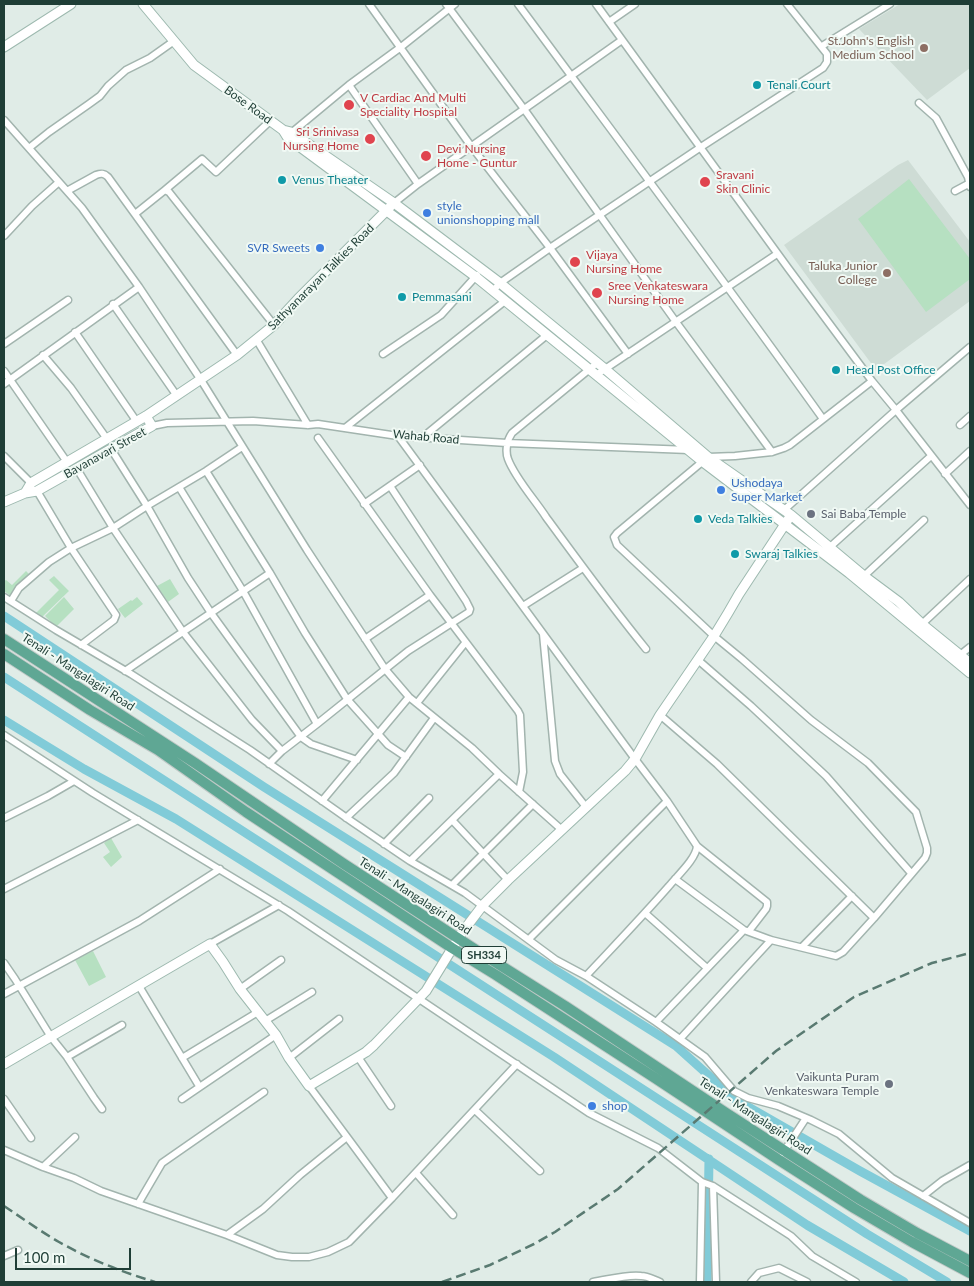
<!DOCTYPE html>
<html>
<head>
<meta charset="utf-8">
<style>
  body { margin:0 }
  #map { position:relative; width:974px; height:1286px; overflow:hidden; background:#e0ece7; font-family:Lato,sans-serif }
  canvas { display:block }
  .frame { position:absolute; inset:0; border:5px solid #1f3e36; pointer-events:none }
  .scale { position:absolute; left:15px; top:1248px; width:116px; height:22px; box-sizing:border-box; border:2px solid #1f3e36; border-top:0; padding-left:6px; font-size:15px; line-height:18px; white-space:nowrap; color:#1f3e36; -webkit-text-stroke:4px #f0f9f4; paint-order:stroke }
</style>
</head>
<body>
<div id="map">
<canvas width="974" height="1286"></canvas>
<div class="frame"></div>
<div class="scale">100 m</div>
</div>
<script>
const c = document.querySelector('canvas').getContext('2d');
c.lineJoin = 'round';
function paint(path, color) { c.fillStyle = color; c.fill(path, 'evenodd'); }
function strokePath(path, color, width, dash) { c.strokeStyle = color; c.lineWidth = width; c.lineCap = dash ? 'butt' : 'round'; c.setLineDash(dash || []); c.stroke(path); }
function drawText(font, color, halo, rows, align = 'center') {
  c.font = font + ' Lato,sans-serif'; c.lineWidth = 4; c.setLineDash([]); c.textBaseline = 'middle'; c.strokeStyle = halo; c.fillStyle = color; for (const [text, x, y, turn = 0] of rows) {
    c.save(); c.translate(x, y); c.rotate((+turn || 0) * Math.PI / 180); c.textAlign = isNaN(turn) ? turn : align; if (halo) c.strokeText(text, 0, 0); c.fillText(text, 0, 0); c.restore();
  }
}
paint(new Path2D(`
  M900,4H970V68L927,100L859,29Z
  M908,160L970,242V301L876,370L784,245L898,165Z`), '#cedcd5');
paint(new Path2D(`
  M909,179L970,259V279L926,312L858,219Z
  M26,571L31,576L12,597L4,591V581L6,580L12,585Z
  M54,576L69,591L41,618L36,613L59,590L49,580Z
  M170,579L179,594L168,602L157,586Z
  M64,597L74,609L56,627L45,616Z
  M137,597L143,604L125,618L118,609L131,600L132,601Z
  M111,838L122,857L111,867L103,857L110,852L104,843Z
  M93,951L106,977L89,986L75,960Z`), '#b6e0c1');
strokePath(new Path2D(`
  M4,616L264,787L676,1046L736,1100L860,1171L970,1231
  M4,677L867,1234L947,1282
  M4,720L84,769L176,819L554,1057L807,1225L904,1282
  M707,1282L709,1159`), '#81cbd8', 9);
const street = new Path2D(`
  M369,4L471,146L550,248L628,354
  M446,4L524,109L676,322L772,452
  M518,4C620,142 723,279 823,419
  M596,4L788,268L872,381L896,410L970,505
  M609,22L635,4
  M822,46L890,4
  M349,85L418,184
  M919,103L936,118L968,177L970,187
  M4,120L82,208L139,287L201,380L307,550L385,669L409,697L472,748L499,774L562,830
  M290,134L349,85L401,47L455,4
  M29,148L49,132L89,104L100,96L108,86L126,70L150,58L174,41
  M165,190L202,159L216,172L270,121
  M67,191L96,175C101,173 104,173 108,177L237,355
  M955,191L970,183
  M394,203L418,184L622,40
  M135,214L165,190L169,192L274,325
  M4,236L32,206L59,182
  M493,291L500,283L550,248L701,147L823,68L827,62V54L787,4
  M113,304L177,396
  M75,332L137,422
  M256,339L308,425
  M4,344L68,300
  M383,354L441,315L477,275
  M43,355L71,388L107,439
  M597,363L512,433C507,440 505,451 508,459C515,478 535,500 546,517C579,562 611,606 646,649
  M4,371L67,462
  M596,375L777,254
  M4,384L139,287
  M960,425L970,416
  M152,426L167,423L253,421L308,425L318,424L398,436L507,443L689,450
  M345,428L505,301
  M398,436L635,759L667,801L697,846C696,859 678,875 669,886C642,917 614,946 586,976
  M423,437L547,335
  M318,438L430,595L518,711L520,715L523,772L519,792
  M111,449L147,506L188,578L211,613L301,737L311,744L357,760
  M4,456L31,483
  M77,469L113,528L183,632L252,720L282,751
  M206,471L270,573L305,633L347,699L388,745L406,757
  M945,474L970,451
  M179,487L243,591L317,724
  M37,491L71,548L116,615L114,620L81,645
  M364,504L420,465
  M784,510L896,410L970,347
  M830,547L931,456
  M864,576L924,520
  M4,597L56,630L131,674L250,750L351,821L410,861L465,893L556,960L586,976L656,1022L705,1057L734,1091L748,1098L778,1106L811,1120L839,1134L892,1178L970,1223
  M11,601L19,588L49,562L71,548L113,528L147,506L206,471L242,447
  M523,606L583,568
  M922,624L970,579
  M543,634L555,761L560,774L586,807
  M365,639L430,595
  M960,655L970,647
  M698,660L751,706L826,776L911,873
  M125,671L270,573
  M417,703L465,643
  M660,715L717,764L874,918
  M4,735L93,793L288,911L589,1113L658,1148L702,1182L713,1186L791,1236L812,1256L856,1282
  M269,764L282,751L317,724L408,651L469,612L470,609L466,601L390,486
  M322,801L409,697
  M4,818L48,796L74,781
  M346,818L394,773L434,718
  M452,820L508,880
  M384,844L429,798
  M697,846L767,902V906L766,909L749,931
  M410,861L499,774
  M675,879L744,930L771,940L836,956L843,952L874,918L925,858L927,853V848L916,812L868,763L811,720L742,659L714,636L617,545L614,537L617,533L708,457L735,456L772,452L784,448L790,445L872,381
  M452,885L533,804
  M4,889L138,820
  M645,913L707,968
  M529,939L667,801
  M210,944L279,905
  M802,947L852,896
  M4,963L15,979L51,1037L67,1057L94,1098L102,1109
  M139,986L199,1086
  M240,989L281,960
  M4,994L139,921L220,869
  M265,1021L312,992
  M656,1022L744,930
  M680,1039L771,940
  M67,1057L122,1025
  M358,1057L391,1106
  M182,1058L258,1012
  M289,1058L339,1019
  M4,1099L31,1138
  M182,1099L276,1035
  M475,1110L540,1171
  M347,1137L392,1198
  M4,1150L43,1167L74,1178L101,1191L227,1235L263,1209L300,1175L347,1137L309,1086
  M783,1153L806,1118
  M43,1167L75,1137
  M416,1173L453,1215
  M713,1186L716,1282
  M923,1196L942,1181L970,1165
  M138,1204L162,1163L264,1092
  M227,1235L277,1255L292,1257H309L328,1252L349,1242L392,1198L517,1064
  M4,1256L18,1250
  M593,1282C607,1280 627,1274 641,1276C648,1276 654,1280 660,1282
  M700,1282L702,1182
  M751,1282L759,1273L779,1268L807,1282`);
const secondary = new Path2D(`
  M143,4L194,65L283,130L291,132L394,203L500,283L605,369L708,457L791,515L864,576L899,602L922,624L970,663
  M4,47L71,4
  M283,130L288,138L476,277L703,462L849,573L970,673
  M25,493L31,483L146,416L237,355L274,325L298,299L390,207
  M4,502L25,493L37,491L152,426L146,416
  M4,1064L210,944L223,962L240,989L276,1035L289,1058L309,1086L366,1052L374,1045L426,991L461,934L483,905L508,880L625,771L635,759L660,715L714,636L728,613L739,594L791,515`);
const primary = new Path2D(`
  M4,639L195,763L344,864L476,950L565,1006L726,1113L861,1200L917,1233L970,1261
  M4,654L90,710L158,750L246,812L452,948L496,975L655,1078L779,1160L854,1208L912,1242L970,1273`);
strokePath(street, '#a2b4ae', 9);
strokePath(secondary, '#9db9af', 11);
strokePath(primary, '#c0c9c7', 12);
strokePath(street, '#fff', 6);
strokePath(secondary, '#fff', 9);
strokePath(primary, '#5fa794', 10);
strokePath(new Path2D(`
  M4,1206C22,1218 40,1231 59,1242C89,1259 122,1272 155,1282
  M442,1282L490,1265L534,1244L555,1232L618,1189L776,1051L854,997L932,963L970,953`), '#597a71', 2.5, [10, 5]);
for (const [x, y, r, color] of [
  [924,48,5,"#8d6e63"],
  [757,85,5,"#0f9aa8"],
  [349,105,6,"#e0444e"],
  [370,139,6,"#e0444e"],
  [426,156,6,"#e0444e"],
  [282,180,5,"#0f9aa8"],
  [705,182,6,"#e0444e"],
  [427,213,5,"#3f7fe0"],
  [320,248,5,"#3f7fe0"],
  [575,262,6,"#e0444e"],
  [887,273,5,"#8d6e63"],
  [597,293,6,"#e0444e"],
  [402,297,5,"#0f9aa8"],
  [836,370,5,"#0f9aa8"],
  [721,490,5,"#3f7fe0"],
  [811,514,5,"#6b7280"],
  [698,519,5,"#0f9aa8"],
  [735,554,5,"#0f9aa8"],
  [889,1084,5,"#6b7280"],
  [592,1106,5,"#3f7fe0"]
]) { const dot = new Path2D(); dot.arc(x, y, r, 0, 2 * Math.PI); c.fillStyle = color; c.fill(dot); strokePath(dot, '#f0f9f4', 2); }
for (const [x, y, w] of [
  [484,955,45]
]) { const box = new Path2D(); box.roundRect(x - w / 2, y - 8.5, w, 17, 4); c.fillStyle = '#f0f9f4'; c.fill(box); strokePath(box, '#1f3e36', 1); }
drawText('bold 11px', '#1f3e36', null, [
  ["SH334",484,955]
]);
drawText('12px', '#785e54', '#f0f9f4', [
  ["St.John's English",914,41],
  ["Medium School",914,55],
  ["Taluka Junior",877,266],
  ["College",877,280]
], 'right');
drawText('12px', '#0d838f', '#f0f9f4', [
  ["Tenali Court",767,85],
  ["Venus Theater",292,180],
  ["Pemmasani",412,297],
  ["Head Post Office",846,370],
  ["Veda Talkies",708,519],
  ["Swaraj Talkies",745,554]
], 'left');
drawText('12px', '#be3a42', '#f0f9f4', [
  ["V Cardiac And Multi",360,98],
  ["Speciality Hospital",360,112],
  ["Sri Srinivasa",359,132,"right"],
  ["Nursing Home",359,146,"right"],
  ["Devi Nursing",437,149],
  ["Home - Guntur",437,163],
  ["Sravani",716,175],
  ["Skin Clinic",716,189],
  ["Vijaya",586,255],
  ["Nursing Home",586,269],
  ["Sree Venkateswara",608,286],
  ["Nursing Home",608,300]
], 'left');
drawText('12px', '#1f3e36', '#f0f9f4', [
  ["Bose Road",248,105,36],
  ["Sathyanarayan Talkies Road",321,277,-45],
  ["Wahab Road",426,437,5],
  ["Bavanavari Street",105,453,-29],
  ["Tenali - Mangalagiri Road",78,672,33],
  ["Tenali - Mangalagiri Road",415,896,33],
  ["Tenali - Mangalagiri Road",755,1116,33]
]);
drawText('12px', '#366cbe', '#f0f9f4', [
  ["style",437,206],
  ["unionshopping mall",437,220],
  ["SVR Sweets",310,248,"right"],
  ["Ushodaya",731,483],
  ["Super Market",731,497],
  ["shop",602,1106]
], 'left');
drawText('12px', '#5b616d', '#f0f9f4', [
  ["Sai Baba Temple",821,514],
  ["Vaikunta Puram",879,1077,"right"],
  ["Venkateswara Temple",879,1091,"right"]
], 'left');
</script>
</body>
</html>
